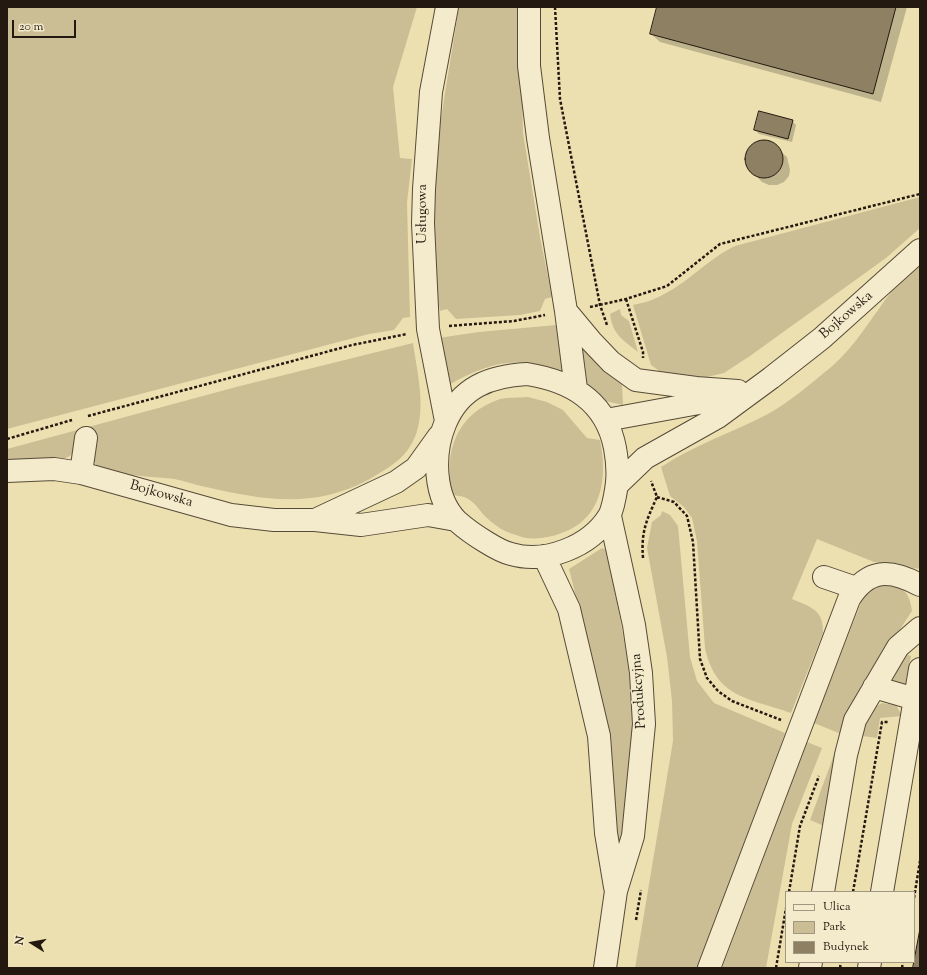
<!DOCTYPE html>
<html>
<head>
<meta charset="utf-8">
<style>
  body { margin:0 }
  #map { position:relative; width:927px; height:975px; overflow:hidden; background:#ede0b0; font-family:"Sorts Mill Goudy",serif }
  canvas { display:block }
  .frame { position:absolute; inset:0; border:8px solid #241910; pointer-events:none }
  .legend { position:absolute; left:785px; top:891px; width:130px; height:72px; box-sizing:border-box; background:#f3ebcc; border:1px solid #a09781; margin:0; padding:5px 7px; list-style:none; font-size:12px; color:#241910 }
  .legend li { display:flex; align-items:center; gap:8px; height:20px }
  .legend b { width:20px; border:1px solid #a09781 }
  .north { position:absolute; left:12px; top:923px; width:40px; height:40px; -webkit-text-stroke:3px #f3ebcc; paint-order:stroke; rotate:281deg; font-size:11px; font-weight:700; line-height:16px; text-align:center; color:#241910 }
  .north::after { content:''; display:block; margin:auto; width:14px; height:18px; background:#241910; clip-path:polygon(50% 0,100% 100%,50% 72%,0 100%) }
  .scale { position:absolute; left:12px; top:20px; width:64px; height:18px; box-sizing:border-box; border:2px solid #241910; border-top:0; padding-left:5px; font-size:12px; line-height:14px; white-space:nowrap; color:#241910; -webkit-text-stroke:3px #f3ebcc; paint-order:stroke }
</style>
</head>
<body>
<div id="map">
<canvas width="927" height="975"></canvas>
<div class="frame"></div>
<ul class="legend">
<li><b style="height:5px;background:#f3ebcc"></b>Ulica</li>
<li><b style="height:11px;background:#cbbe95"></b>Park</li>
<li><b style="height:11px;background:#8d8063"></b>Budynek</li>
</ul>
<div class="north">N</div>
<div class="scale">20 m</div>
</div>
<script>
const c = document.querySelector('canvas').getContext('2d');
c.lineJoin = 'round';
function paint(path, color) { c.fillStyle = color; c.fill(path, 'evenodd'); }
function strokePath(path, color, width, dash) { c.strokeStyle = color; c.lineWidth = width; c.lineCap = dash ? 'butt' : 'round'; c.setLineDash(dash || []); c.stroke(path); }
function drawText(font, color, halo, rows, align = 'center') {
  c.font = font + ' "Sorts Mill Goudy",serif'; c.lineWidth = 3; c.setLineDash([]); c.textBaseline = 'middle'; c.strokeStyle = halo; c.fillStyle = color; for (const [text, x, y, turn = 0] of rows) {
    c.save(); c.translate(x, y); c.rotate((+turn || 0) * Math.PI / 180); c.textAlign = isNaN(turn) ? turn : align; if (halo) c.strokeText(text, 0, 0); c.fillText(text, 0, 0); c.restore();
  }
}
paint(new Path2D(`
  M7,7H417L393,87L400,158L412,159L407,203L410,317L403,318L394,330L369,334L7,429Z
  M459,7H520L523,133L540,237L552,297L545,299L540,311L520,315L456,319L447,309L440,311C438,299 435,286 434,274C425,188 446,92 459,7Z
  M920,197V228L886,258L750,356L724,373L703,378L658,377V370L651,365L633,305C640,303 648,302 654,299C684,287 706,260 735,246Z
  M920,263V569L874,562L817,539L792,599C810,607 824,609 823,633L791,713C750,698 716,699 705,648L697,541L692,518L684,507L670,496L661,467C694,445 731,433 766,415C789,403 810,384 830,368C866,338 883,291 920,263Z
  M620,309L621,315L629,321L638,352C622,339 613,335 610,314Z
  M556,325L565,373C518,354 489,362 447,386L438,338L479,332Z
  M577,339L600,368L622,384L623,405L605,401L581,381Z
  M413,343C418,378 430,421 407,451C397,464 381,472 368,480C313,509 263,500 206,487C195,485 185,481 174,479C158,477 108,475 97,466C94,463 93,458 91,455C87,450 81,445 77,439C75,444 75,451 72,454C62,465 22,461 7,461V449L236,387Z
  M528,397L547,402L563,410L587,438L600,440C609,483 600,525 552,536C540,539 527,540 516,535C505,532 495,526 487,518C480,512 476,503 468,499C464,496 458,496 453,495C442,453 457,413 500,399C508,397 519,398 528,397Z
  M662,511L670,515L678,526L690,657L697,681L714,703L785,733L698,968H635L673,741L672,701L667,657L647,548L652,522L661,515Z
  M602,548L606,550C621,621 639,700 632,773C630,796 625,819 621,842H617L611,753L602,700L569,569Z
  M875,585C898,584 909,587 912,611L864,684L841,734L814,723L864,595Z
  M906,654L911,656L905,686L888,681Z
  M882,703L896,705L902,716L880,718L877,738L862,736C866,723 869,709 882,703Z
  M807,742L822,748L792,824L766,968H722Z
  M835,752L837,753L824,826L810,820Z`), '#cbbe95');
paint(new Path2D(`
  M658,7H907L881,102L660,42L651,34Z
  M792,121L796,125L792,142L759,134L755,130Z
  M761,141H768L787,157L790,170L789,176L784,182L777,185H769L762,182L748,168L747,154L754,143Z`), '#0003');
const building = new Path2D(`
  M657,7H896L873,94L650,34Z
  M759,111L793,120L788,139L754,130Z
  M745 159a19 19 0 1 1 38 0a19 19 0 1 1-38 0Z
  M920,929V968H913Z`);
paint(building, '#8d8063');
strokePath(building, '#241910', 1);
const minor = new Path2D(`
  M529,7V66L538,138L566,311L576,389
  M566,311L591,341L611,362L636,380L696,388L738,391
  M527,374C571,381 606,401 615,448C619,470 618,484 613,505C612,508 611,513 609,516C590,547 545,564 511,554C502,552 494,547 486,542C476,536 466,529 457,521C433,497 433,453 445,424C460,387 490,376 527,374Z
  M606,420L710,401L723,396
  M446,421L428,329L423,223L424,189L431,92L447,7
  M7,471L54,469L81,473L231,515L274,520H315L361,525L428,515L456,520
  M81,473L86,438
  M619,483L645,458L718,417L771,378L822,338L920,250
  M315,520L396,482L416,468L439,436
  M544,556L569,609L599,736L606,833L615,887
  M824,577L856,588
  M874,687L915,699
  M823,892L846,755L855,720L898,647L920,628
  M882,892L920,669
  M605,968L616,891L633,836L644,724L641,673L634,625L610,516
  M709,968L849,599C868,568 890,569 920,585
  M810,968L811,962
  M869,968L870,962`);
strokePath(minor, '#564b38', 24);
strokePath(new Path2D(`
  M555,7L560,99L600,305L607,325
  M626,299L643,352V358
  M590,307L626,299L667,286L720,244L920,194
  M449,326L514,321L545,315
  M88,416L352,345L407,334
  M7,439L72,420
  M657,497L674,502L687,516L693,542L700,659L707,678L718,691L732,701L781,720
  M643,558C641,532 646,521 657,497L651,481
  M789,892L800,826L819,776
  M853,892L882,722H889
  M914,898L920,861
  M636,920L641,890
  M776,968L786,908
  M840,968L841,962
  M902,968L903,962`), '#241910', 2.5, [3, 2]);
strokePath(minor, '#f3ebcc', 22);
drawText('14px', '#241910', '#f3ebcc', [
  ["Usługowa",424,214,-90],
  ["Bojkowska",847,316,-41],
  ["Bojkowska",161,495,16],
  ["Produkcyjna",640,691,-94]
]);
</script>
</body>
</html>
